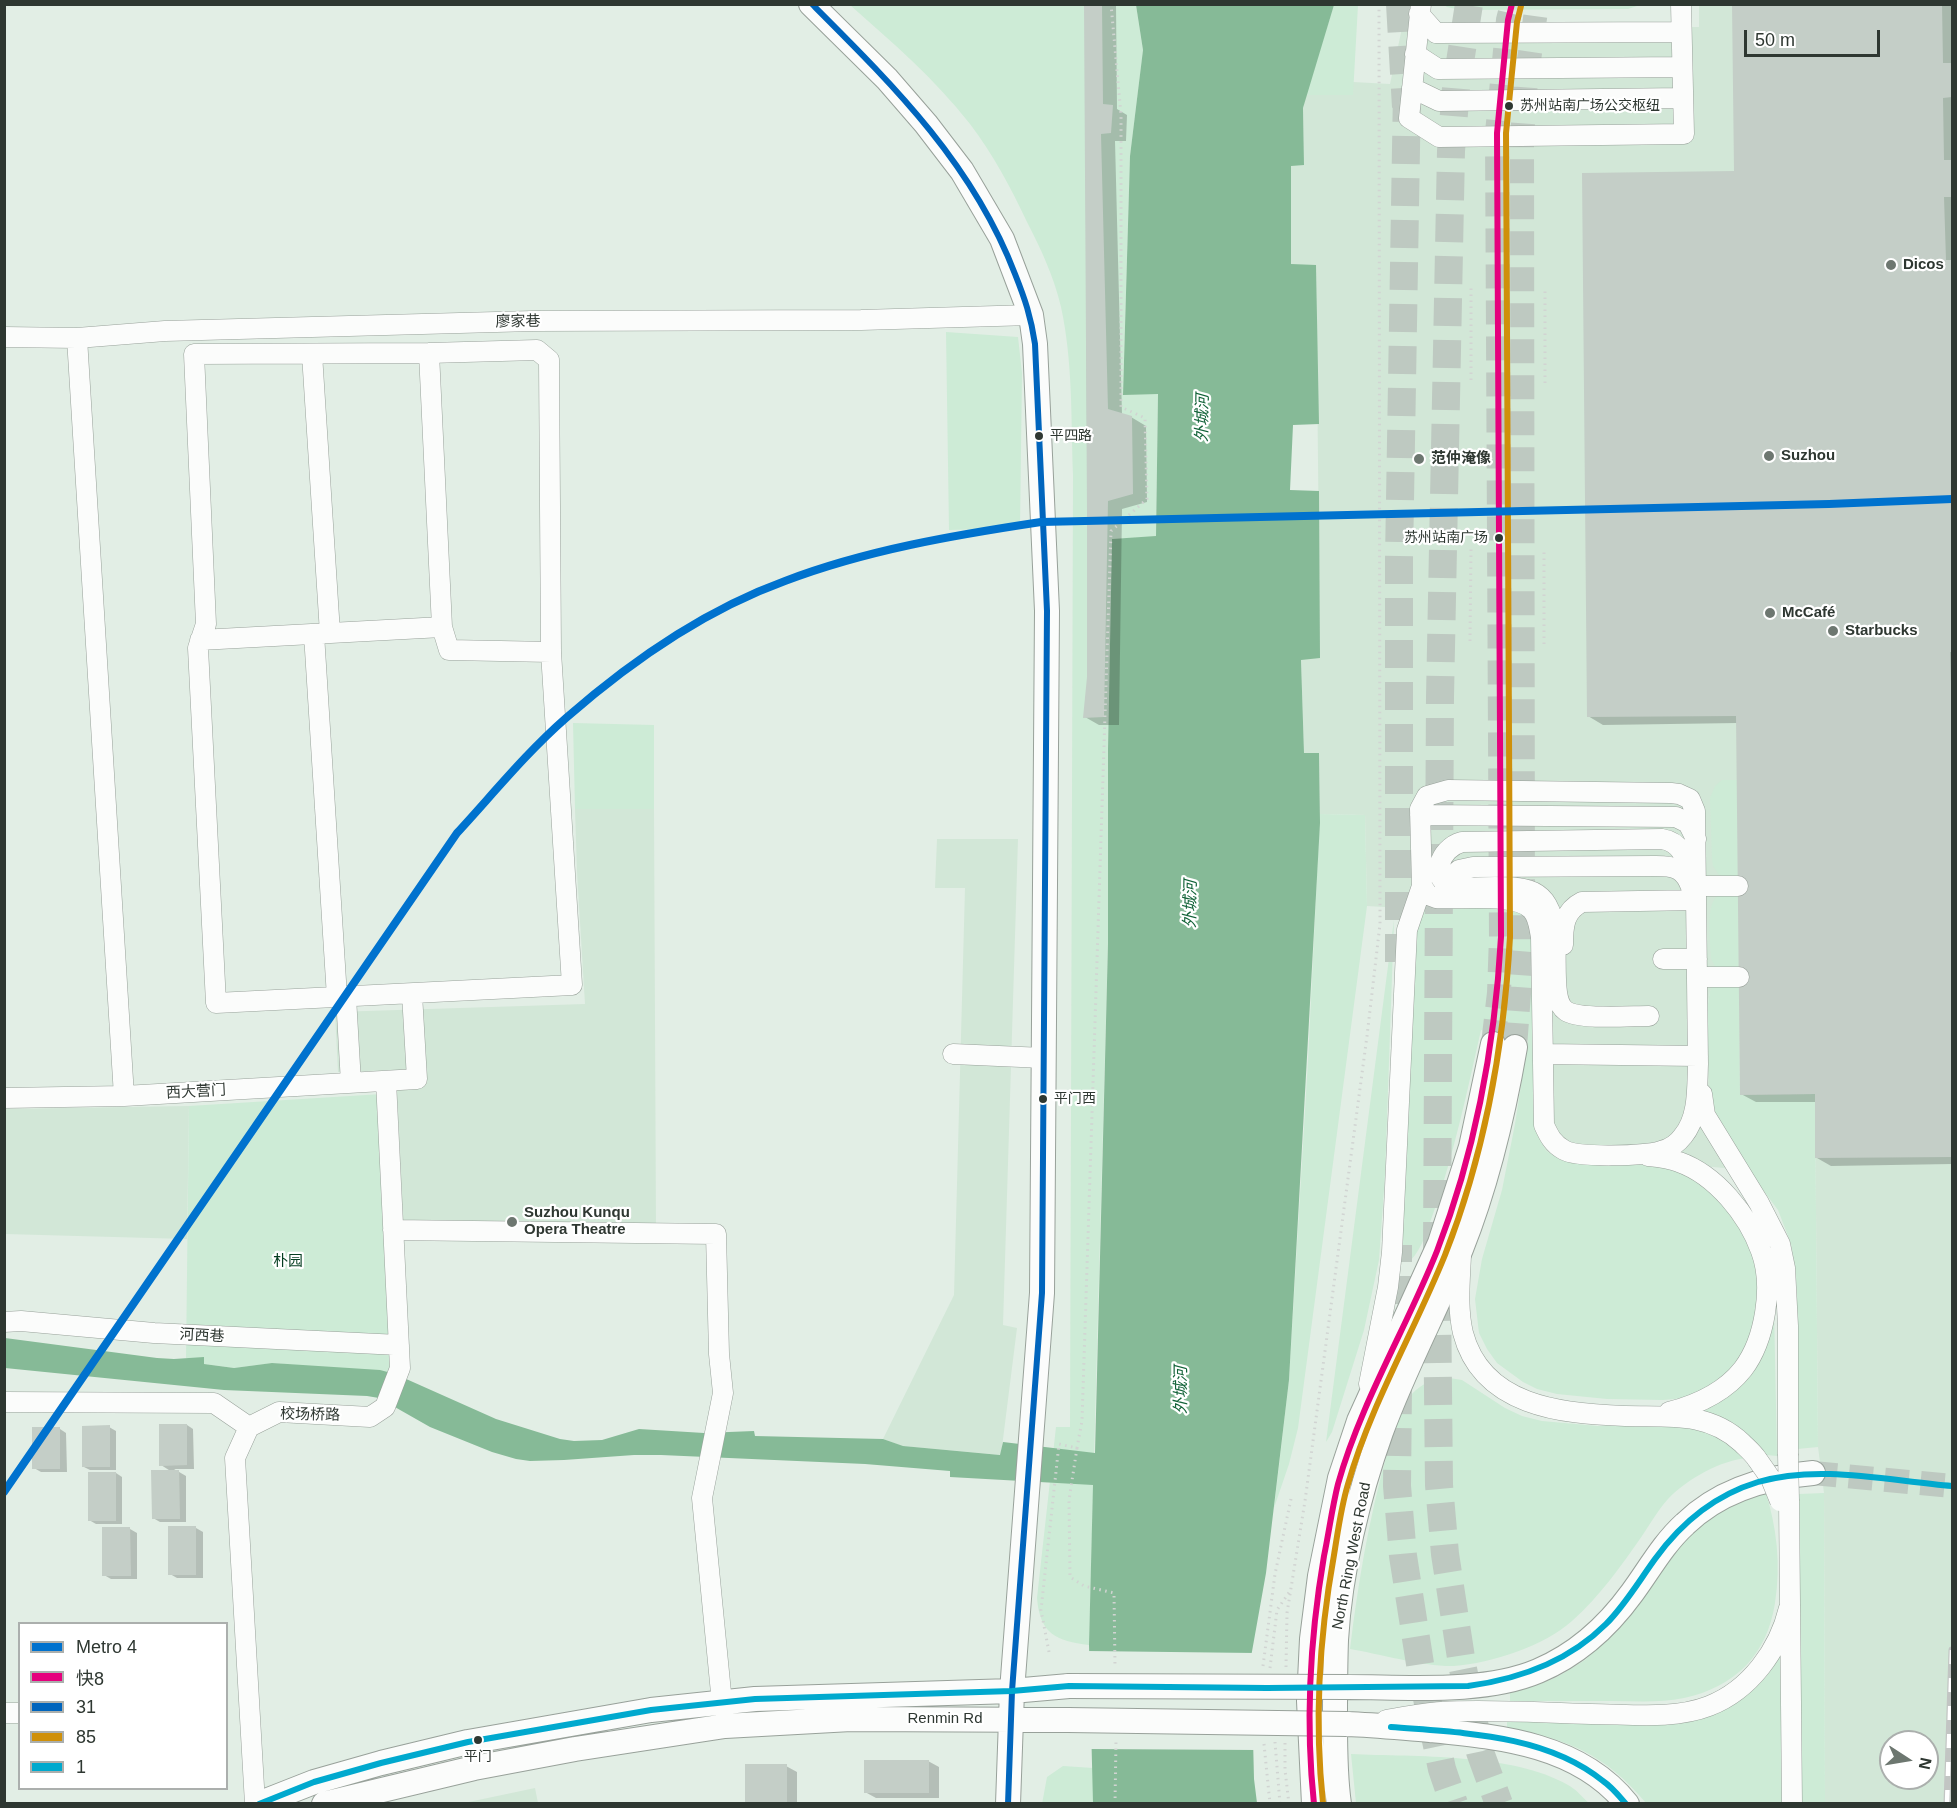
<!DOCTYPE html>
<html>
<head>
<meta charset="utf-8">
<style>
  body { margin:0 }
  #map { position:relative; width:1957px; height:1808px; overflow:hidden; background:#e2eee5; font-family:Arial,"Noto Sans SC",sans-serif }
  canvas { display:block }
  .frame { position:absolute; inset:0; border:6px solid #2e3731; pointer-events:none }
  .legend { position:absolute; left:18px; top:1622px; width:210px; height:168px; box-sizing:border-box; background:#fff; border:2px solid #abafad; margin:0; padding:8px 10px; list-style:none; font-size:18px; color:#2e3731 }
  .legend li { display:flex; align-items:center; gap:12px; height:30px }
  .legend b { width:30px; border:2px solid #abafad }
  .north { position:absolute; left:1879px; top:1730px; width:60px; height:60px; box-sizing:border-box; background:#fff; border:2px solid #abafad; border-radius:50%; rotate:102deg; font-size:16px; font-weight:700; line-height:24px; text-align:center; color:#2e3731 }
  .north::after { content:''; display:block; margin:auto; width:21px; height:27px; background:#6d7770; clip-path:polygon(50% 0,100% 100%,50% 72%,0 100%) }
  .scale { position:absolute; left:1744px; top:30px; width:136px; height:27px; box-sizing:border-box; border:3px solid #2e3731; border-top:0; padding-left:8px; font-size:18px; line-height:21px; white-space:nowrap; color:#2e3731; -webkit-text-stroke:4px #fff; paint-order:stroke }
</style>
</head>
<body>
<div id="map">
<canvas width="1957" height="1808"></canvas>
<div class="frame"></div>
<ul class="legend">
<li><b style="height:8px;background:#0072ce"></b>Metro 4</li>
<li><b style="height:8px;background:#e5007d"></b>快8</li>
<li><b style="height:8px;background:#0065bd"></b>31</li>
<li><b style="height:8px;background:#cf900a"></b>85</li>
<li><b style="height:8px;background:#00a9ce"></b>1</li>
</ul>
<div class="north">N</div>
<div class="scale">50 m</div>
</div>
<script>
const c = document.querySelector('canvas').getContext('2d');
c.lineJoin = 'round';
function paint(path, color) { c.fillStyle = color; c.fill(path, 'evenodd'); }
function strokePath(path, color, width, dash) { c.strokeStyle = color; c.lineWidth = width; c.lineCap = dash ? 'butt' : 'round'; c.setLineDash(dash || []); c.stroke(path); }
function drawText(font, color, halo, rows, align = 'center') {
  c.font = font + ' Arial,"Noto Sans SC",sans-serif'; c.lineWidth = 4.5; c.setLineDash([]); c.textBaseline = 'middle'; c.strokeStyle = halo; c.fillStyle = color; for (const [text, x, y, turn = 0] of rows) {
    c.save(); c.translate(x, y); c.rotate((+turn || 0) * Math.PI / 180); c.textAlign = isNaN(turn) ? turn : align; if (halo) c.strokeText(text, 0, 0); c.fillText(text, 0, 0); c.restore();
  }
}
paint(new Path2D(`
  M1699,5H1952V1803H1825L1824,1493L1818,1447L1815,1094L1740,1095L1739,980L1710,991L1707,1010L1748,1170L1655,1162L1567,1161L1546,1151L1539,1138L1533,1108V942L1419,909L1367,906L1365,815L1320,814L1319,754L1304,753L1301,659L1320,657L1316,266L1291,265V165H1304L1303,108L1306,95H1352L1353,82L1390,84L1402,28L1699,27ZM1891,1742H1927V1778H1891Z
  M575,809H654L656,1231L404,1236L396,1070L338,1072L335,1012L585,1004L577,872Z
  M937,839H1018L1003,1325L1017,1328L1001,1455L902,1446L883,1439L954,1295L965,888H935Z
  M189,1106L187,1239L5,1234V1109Z
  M535,1788L538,1803H464Z`), '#d2e7d7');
paint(new Path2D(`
  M850,5H1136L1143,50L1130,156L1123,394H1158L1156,537L1112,539L1108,749V942L1089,1645C1056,1641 1040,1634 1037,1598L1056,1427H1070L1073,475C1071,419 1073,362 1061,307C1054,277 1041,249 1027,222C1011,188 993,154 970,124C935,79 892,42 850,5Z
  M1334,5H1358L1353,95H1306Z
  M1444,5H1640L1628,9L1460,10L1447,7Z
  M946,332L1018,337L1022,373L1020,528L949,530Z
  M573,723L654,725V809H575Z
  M1722,780H1737L1738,878L1719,875L1713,866L1712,860L1710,798L1715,786Z
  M1320,814L1365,815L1367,906L1298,1428L1289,1464L1274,1508L1289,1380L1308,1060Z
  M1738,893L1739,972L1716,968L1711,959C1711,944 1704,903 1719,895C1725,893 1732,893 1738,893Z
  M1424,903L1506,904L1528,918L1533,942V1108L1539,1138L1546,1151L1567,1161L1632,1160L1685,1170L1726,1203L1749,1244L1755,1263L1758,1283V1302L1752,1341L1730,1372L1705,1389L1684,1398L1663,1400L1607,1399L1557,1394L1537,1389L1523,1382L1497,1363L1487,1349L1479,1333L1475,1299L1482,1259L1502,1190L1515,1124L1528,1040L1481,1030C1467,1092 1454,1154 1433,1214C1427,1230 1423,1247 1411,1260L1400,1262L1412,943Z
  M1394,920L1385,1175L1379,1260L1364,1330L1332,1432L1326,1442Z
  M1739,979L1740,1095L1815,1094L1818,1447L1797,1449V1291L1795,1266L1791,1244L1778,1210L1748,1170L1723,1129L1713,1109L1710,1095L1707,1010L1710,991L1713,986Z
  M382,1094L395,1374L273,1363L234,1368L204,1364V1358H186L189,1106Z
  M1774,1307L1777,1456L1767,1455L1744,1433L1692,1410L1709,1403Z
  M1443,1377L1462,1380L1505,1408L1522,1416L1542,1421L1598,1426L1667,1422L1712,1429L1748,1458C1721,1460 1687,1479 1668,1499C1658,1510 1650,1524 1642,1536C1621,1566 1600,1596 1572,1621C1544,1646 1492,1663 1454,1666C1426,1667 1379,1654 1350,1649C1358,1583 1369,1518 1387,1454C1392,1436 1398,1413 1409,1398C1417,1386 1429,1381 1443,1377Z
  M1765,1490C1777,1527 1781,1565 1775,1603C1767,1655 1735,1687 1684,1698C1660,1703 1635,1701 1611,1701C1577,1701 1544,1701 1510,1701V1691L1537,1685L1557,1677L1585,1660L1624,1622L1688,1536L1727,1505Z
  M1824,1493L1825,1803H1802L1799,1494Z
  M1782,1651L1784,1803H1646C1605,1754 1568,1739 1507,1728V1721L1710,1716C1741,1704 1769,1681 1782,1651Z
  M1351,1754C1415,1757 1513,1753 1568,1785C1576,1789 1582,1797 1589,1803H1356Z
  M1063,1766L1093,1768V1803L1042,1804L1047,1777Z`), '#cdebd6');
paint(new Path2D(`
  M1136,5H1334L1303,108L1304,165L1291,166V264L1316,265L1319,424L1293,425L1290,490L1319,491L1320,658L1301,660L1304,753H1319L1320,823L1289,1380L1266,1573L1251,1657L1254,1779L1257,1803H1093L1089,1645L1093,1485L950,1477V1471L865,1464L661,1455H634L564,1460L530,1461L516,1459L492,1452L430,1427L379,1398L367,1396L224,1390L5,1368V1338L157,1358L174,1359L204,1357V1364L234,1368L272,1363L380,1370L395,1374L496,1419L560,1439L574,1441L602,1440L639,1429L704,1433L754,1431L755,1436L883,1439L903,1446L1000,1455L1003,1442L1095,1453L1108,943V749L1112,539L1156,536L1158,394L1123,395L1130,156L1143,50Z`), '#86ba97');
paint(new Path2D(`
  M1087,1651L1255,1653L1256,1750L1089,1749Z`), '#e2eee5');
paint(new Path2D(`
  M1085,4H1116L1117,109L1127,115L1126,141H1115L1122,415L1131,417L1146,426L1147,502L1122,509L1119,725H1099L1085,717L1088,677Z
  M1734,4H1952V1164L1831,1166L1817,1158L1816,1102H1756L1741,1094L1738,723L1603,725L1588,716L1735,173Z
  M187,1425L193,1429L194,1469H174L186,1476V1522H160L153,1518L172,1472L161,1465Z
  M109,1427L116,1431V1470H90L84,1467Z
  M60,1429L66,1433L67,1472H41L34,1468Z
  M116,1473L122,1477V1524H96L89,1520Z
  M196,1528L203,1532V1578H177L170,1574Z
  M130,1529L137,1533V1579H111L104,1575Z
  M928,1761L939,1767V1798H876L865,1792Z
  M786,1766L797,1772V1804H747Z`), '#0003');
paint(new Path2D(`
  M1084,4H1102L1103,104L1113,105L1111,133L1101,134L1108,409L1132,416L1133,494L1108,501L1104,717L1083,718L1087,677V513Z
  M1732,4H1942L1943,63H1952V97L1943,98L1944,160H1952V197H1944L1946,260H1952V652H1950L1952,715V1157L1815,1158V1094L1740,1095L1736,716L1587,717L1582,173L1734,171Z
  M159,1424H187V1465L159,1466Z
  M110,1425V1467H82V1426Z
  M32,1427H60V1469H32Z
  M151,1470H179L180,1519H152Z
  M88,1472H116V1521H88Z
  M168,1526H196V1575H168Z
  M102,1527H130L131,1576H102Z
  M864,1760H929V1793H864Z
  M745,1764H787V1804H745Z`), '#c4cec7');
strokePath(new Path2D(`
  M1493,1044L1499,993L1501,937L1497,133L1508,20L1512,4
  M1515,1047L1523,941L1522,138L1526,81L1537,4
  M1813,1473L1952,1486`), '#bec9c1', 24, [24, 12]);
strokePath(new Path2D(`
  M1400,4L1406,107
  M1399,962V559L1407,90
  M1437,1250L1440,697L1451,151L1456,88L1469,4
  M1437,1293L1439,1485L1445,1554L1462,1664L1480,1752L1499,1804
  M1398,1346V1245
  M1398,1386L1397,1486L1403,1556L1421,1670L1442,1769L1454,1804`), '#bec9c1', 28, [28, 14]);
const minor = new Path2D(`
  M1421,4L1409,118L1439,137L1684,134L1681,4
  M1419,14L1436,33L1681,32
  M1415,54L1438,69L1682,67
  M1412,88L1439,101L1683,98
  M4,337L77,338L165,331L533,321L861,320L1031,315
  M77,338L124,1096
  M537,350L549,360L551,652L572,985L216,1003L198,648L206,624L194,354L429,353Z
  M429,353L442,627L449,650L551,652
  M312,354L330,633
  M314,634L337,997
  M200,640L442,627
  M1420,815L1676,817L1688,823L1696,839
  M1696,886H1738
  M1455,888V874L1459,870L1473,867L1656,866C1674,866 1684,868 1691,887
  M1563,945C1563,926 1564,911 1582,902L1696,900
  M1663,959H1697
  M1697,977H1739
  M346,997L351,1083
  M1649,1016C1630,1016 1580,1020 1566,1011C1541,995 1577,899 1524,889C1505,885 1475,888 1455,888C1428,881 1439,848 1462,842L1662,839C1681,842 1686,858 1691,874
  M953,1054L1044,1058
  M1543,1054L1698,1056
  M1702,1094L1705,1115L1759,1203L1780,1244L1785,1268L1788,1326V1454
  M4,1098L124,1096L417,1079L412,994
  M1648,1156C1658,1157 1669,1158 1679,1162C1716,1175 1748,1215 1761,1251C1774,1286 1765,1340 1743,1369C1725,1392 1696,1405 1669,1412
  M393,1230L716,1234L719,1354L723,1393L702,1498L722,1703
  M1461,1255C1460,1280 1457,1308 1463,1333C1482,1406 1561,1414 1625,1416C1667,1417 1708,1411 1742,1443C1747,1448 1753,1453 1757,1459
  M4,1322L21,1321L154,1333L399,1345
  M1369,1384L1388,1287L1392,1252L1407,930L1422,886L1420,809L1427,796L1448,790L1671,793L1679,794L1690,799L1695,811L1698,1064C1697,1087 1699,1117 1683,1136C1678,1143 1669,1149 1661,1151C1644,1156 1578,1158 1564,1150C1553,1144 1549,1136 1544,1125L1541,937C1539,928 1539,918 1532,910C1516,892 1460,900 1436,898L1428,895L1422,886
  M4,1402L214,1403L249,1427
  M1789,1501L1792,1804
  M4,1713H20
  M1386,1720C1404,1717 1423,1713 1441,1712C1489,1709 1542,1713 1591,1714C1629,1714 1673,1720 1709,1706C1750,1690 1779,1650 1789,1608
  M255,1804L235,1458L249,1427L279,1412L370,1417L385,1407L400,1368L386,1081`);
const major = new Path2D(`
  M811,4L887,79L926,124L962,171L1002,239L1031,315L1035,344L1047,611L1042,1293L1012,1691L1008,1804
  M1348,1687C1407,1687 1484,1694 1538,1671C1576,1655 1608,1626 1632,1593C1649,1570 1663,1544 1685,1524C1720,1490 1765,1477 1813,1473
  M1347,1724C1375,1725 1403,1728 1430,1730C1500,1737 1579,1744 1627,1804
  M258,1804L314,1782L381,1763L468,1742L651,1710L755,1699L1012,1691L1069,1686
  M324,1804L474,1768L575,1749L725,1726L851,1719L1068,1720
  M1314,1804L1309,1701L1312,1639L1320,1576L1340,1478L1359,1421L1440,1243L1471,1147L1493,1044
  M1339,1804C1335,1777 1335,1749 1335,1722C1335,1695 1335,1667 1336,1640C1340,1572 1358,1496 1381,1432C1404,1369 1436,1310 1461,1249C1487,1184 1503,1116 1515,1047`);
strokePath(minor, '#98a19a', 21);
strokePath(major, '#98a19a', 26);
strokePath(new Path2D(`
  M1471,380V286
  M1545,383V289
  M1470,641L1471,547
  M1544,644V550
  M1077,1448L1069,1500L1070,1577L1084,1586L1114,1593L1115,1666
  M1049,1652L1041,1610L1059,1444L1077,1448L1082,1421L1111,531L1147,499L1145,418L1121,407V115L1111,4
  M1263,1666L1275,1574L1291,1499
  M1286,1667L1287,1613L1305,1501L1367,1036L1380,924L1379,4
  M1270,1668L1277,1610L1290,1591
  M1275,1742L1280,1804
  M1285,1743V1770L1289,1804
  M1264,1744L1270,1804
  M1115,1804L1116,1741`), '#d1d4d2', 3, [1.5, 4.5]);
strokePath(minor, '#fbfcfb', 20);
strokePath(major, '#fbfcfb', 24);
const rail = new Path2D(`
  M1947,1804L1952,1650`);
strokePath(rail, '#c2c5c3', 7);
strokePath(rail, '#fff', 4.5, [14]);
const minorBridge = new Path2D(`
  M1788,1454L1789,1501
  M1757,1459L1771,1479L1780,1501`);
const majorBridge = new Path2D(`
  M1069,1686L1348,1687
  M1068,1720L1347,1724`);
strokePath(minorBridge, '#98a19a', 21, []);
strokePath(majorBridge, '#98a19a', 26, []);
strokePath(minorBridge, '#fbfcfb', 20);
strokePath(majorBridge, '#fbfcfb', 24);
strokePath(new Path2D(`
  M1314,1804C1305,1720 1310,1638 1324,1556C1329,1532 1332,1508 1338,1484C1361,1402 1406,1329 1437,1251C1476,1150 1495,1045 1501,937L1497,133L1508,20L1512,4`), '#e5007d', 6);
strokePath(new Path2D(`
  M812,4C894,86 973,164 1015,274C1025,299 1031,317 1035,344L1047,611L1042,1293L1012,1691L1008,1804`), '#0065bd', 6);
strokePath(new Path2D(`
  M1323,1803C1314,1719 1319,1638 1334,1555C1338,1531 1341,1507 1348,1484C1371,1404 1414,1332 1445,1255C1485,1153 1504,1046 1510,937L1506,133L1517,22L1521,6`), '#cf900a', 6);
strokePath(new Path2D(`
  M1391,1727C1462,1733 1545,1734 1603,1781C1612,1787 1619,1796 1626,1804
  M259,1804L314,1782L381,1763L468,1742L651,1710L755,1699L1012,1691L1069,1686L1267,1688L1468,1686C1520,1679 1568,1662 1606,1624C1625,1605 1639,1581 1655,1559C1681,1523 1715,1495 1758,1482C1820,1464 1889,1481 1952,1486`), '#00a9ce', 6);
strokePath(new Path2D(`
  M4,1492L457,833C493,794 526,753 566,718C630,662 705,610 785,581C866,550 955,535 1041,522L1829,504L1952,499`), '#0072ce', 8);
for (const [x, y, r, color] of [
  [1509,106,5,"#2e3731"],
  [1891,265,6,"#6d7770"],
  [1039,436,5,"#2e3731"],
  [1769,456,6,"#6d7770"],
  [1419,459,6,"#6d7770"],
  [1499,538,5,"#2e3731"],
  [1770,613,6,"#6d7770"],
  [1833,631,6,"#6d7770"],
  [1043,1099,5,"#2e3731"],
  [512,1222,6,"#6d7770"],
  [478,1740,5,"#2e3731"]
]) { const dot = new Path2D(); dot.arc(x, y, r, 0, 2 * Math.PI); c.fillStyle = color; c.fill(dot); strokePath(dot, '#fff', 2); }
drawText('14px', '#2e3731', '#fff', [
  ["苏州站南广场公交枢纽",1520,106],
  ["平四路",1050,436],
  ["苏州站南广场",1488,538,"right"],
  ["平门西",1054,1099],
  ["平门",478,1757,"center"]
], 'left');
drawText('bold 15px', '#2e3731', '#fff', [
  ["Dicos",1903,265],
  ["Suzhou",1781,456],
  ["范仲淹像",1431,459],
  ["McCafé",1782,613],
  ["Starbucks",1845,631],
  ["Suzhou Kunqu",524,1213],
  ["Opera Theatre",524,1230]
], 'left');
drawText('15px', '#2e3731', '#fff', [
  ["廖家巷",518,322,-1],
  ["西大营门",196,1092,-3],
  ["河西巷",202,1336,3],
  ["校场桥路",310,1415,1],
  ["North Ring West Road",1352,1556,-79],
  ["Renmin Rd",945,1719]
]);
drawText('15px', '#053e21', '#fff', [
  ["朴园",288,1262]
]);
drawText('italic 16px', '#126338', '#fff', [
  ["外城河",1203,418,-89],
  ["外城河",1191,904,-89],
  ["外城河",1182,1390,-90]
]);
</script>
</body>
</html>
